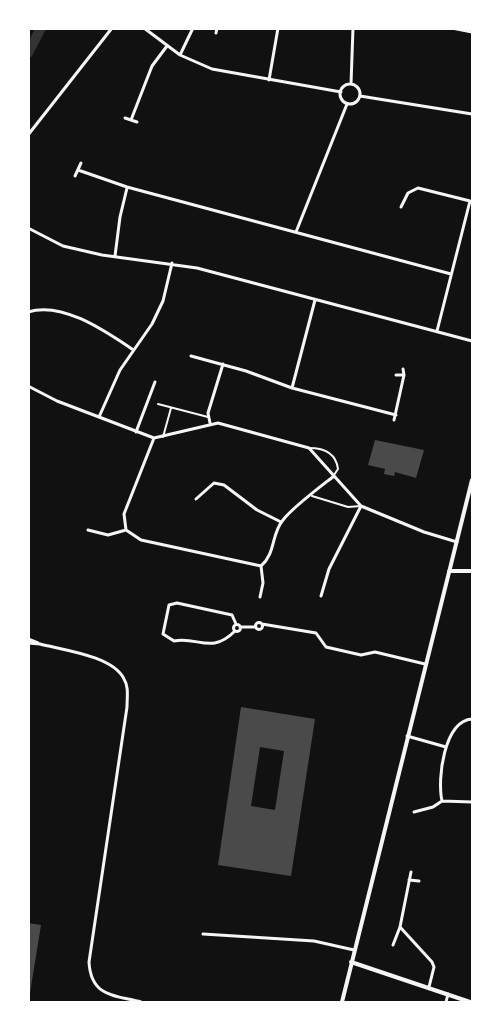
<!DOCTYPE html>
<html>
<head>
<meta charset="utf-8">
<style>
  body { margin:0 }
  #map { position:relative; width:501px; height:1031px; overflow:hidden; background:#111; font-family:"Exo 2",sans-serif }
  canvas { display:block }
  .frame { position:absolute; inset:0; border:30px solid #fff; pointer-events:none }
</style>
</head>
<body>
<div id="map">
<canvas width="501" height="1031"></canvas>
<div class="frame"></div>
</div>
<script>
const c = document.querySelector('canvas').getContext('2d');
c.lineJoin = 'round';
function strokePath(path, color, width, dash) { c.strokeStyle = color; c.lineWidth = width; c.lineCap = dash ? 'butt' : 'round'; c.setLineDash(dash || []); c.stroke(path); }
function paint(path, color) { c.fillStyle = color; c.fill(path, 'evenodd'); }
strokePath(new Path2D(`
  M28,53L41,28`), '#333', 10);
paint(new Path2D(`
  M375,440L424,450L416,478L395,472L394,476L384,474L385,469L368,465Z
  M241,707L315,719L291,876L218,865ZM260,747L284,751L275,810L251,806Z
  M28,923L41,925L30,993H28Z`), '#4a4a4a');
strokePath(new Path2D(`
  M158,404L208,417
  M163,437L171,408
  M309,448C324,448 336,453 338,469L334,475
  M312,496L348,507L361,506`), '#f5f5f5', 2);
strokePath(new Path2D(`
  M144,28L180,55L212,69L341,92
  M452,28L472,32
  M216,33L217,28
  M180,55L193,28
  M269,80L278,28
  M351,84L353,28
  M340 94a10 10 0 1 1 20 0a10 10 0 1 1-20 0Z
  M360,96L472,114
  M125,118L137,122
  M131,120L152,66L167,46
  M28,135L112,28
  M78,170L127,187L451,274
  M75,176L81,163
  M401,207L408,193L418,188L470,201L437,331
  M28,228L63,246L102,255L197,268L472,341
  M296,232L347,104
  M115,256L120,217L127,188
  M28,312C62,301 105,331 132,349
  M191,356L246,371L292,388L396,415
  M396,375H404L403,369
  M28,386L57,401L154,438L218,423L309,448L361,506L424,532L457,542
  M292,388L315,300
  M99,417L120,370L152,324L163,301L172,263
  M394,420L404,375
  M210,423L208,413L223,364
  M136,432L155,382
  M196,499L214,483L224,485L257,510L281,522
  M88,530L108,535L126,530L141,540L261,566C276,553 271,534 283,520C293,507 320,487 334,476
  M126,530L124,514L154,438
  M321,596L329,569L361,506
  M260,597L263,583L261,566
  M255.5 626a3.5 3.5 0 1 1 7 0a3.5 3.5 0 1 1-7 0Z
  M262,624L316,633L326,647L361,655L375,652L425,664
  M233.5 628a3.5 3.5 0 1 1 7 0a3.5 3.5 0 1 1-7 0Z
  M240,627H256
  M235,631C211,655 198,636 174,641L163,634L169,605L177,603L232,615L236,624
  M28,639L38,643
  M28,643L40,644C63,650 113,656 124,679C129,687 127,697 127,707L89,962C91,997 114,995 141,1002
  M472,719C444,721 437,779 442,801L472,802
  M407,736L446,747
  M414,812L433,807L442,801
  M411,872L400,927L432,962L434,967L429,987
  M409,880L419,881
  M203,934L314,941L354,950
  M393,945L400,927
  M446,1002L448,994`), '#f5f5f5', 3);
strokePath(new Path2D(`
  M449,571H472
  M351,962L470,1002
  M342,1002L472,480`), '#f5f5f5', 4);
</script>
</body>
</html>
